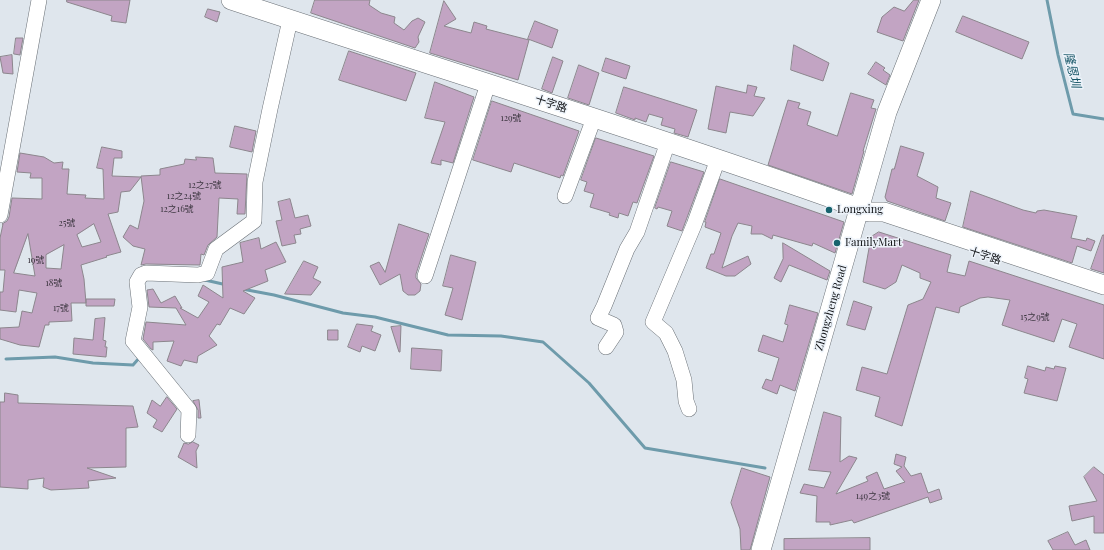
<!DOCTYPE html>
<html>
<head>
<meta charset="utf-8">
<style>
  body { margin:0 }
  canvas { display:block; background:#dfe6ed }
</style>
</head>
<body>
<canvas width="1104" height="550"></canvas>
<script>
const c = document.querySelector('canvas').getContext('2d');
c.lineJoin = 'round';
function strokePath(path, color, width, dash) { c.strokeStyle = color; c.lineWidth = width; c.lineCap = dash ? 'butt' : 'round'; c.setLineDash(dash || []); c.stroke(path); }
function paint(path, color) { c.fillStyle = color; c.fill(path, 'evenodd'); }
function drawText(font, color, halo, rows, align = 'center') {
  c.font = font + ' "Playfair Display","Noto Sans TC",serif'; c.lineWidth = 3; c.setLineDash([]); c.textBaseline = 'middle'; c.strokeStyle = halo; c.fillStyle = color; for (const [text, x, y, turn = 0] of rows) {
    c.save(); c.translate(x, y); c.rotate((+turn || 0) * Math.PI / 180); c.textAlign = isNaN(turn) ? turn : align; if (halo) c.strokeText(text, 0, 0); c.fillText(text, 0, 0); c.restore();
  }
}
strokePath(new Path2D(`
  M1047,0L1058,55L1073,114L1104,119
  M205,280L227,285
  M242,289L274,295L343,313L375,317L448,335L501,336L543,342L589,383L645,448L765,468
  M6,359L55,357L93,363L133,365L140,357`), '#6e9bab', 3);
const building = new Path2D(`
  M67,0H130L126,23L111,21L112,16L67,2Z
  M315,0H370L369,5L381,13L395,17L394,23L404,30L412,21L418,18L425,22L418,37L419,42L415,48L311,13Z
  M914,0H919L903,41L877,32L882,17L894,7L904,11Z
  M444,1L456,19L444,26L471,33L474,22L487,26L486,29L529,40L518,80L430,53Z
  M208,9L220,12L217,22L205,17Z
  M963,16L1029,42L1022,59L956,32Z
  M535,21L558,30L552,48L528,39Z
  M16,38H23L20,55L14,54Z
  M794,45L829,63L823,81L791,70Z
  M349,51L416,73L406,101L339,80Z
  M12,55L13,74L3,73L0,57Z
  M553,57L563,61L552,93L542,89Z
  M606,58L630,66L626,79L602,71Z
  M876,62L885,68L883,70L890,75L886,85L868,74Z
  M579,65L599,73L589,105L568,98Z
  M435,82L474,97L453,163L441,160V165L431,163L445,122L425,118Z
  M748,85L757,87L754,96L765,98L753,116L730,112L726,133L708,129L716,86L746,93Z
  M624,87L697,110L688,137L674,133L675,129L661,125L663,118L649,114L646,122L635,118V120L616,113Z
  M851,93L874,100L871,108L876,109L863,151H864L852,194L768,165L788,100L800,103L798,108L811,112L807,125L837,136Z
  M492,101L579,131L563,176L561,175L560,178L514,163L511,172L473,160Z
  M235,126L256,131L252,152L230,147Z
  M596,138L654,156L637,203L633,202L628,216L619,213L618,218L609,215L610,213L590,207L594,194L584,191L587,182L581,180Z
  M901,146L924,153L917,176L938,187L936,198L951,203L945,221L887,201L885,197L892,169H894Z
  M102,147L122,151V158H114L112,176L141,177L130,191L121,192L118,212L108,214L121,252L106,256L107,257L81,265L84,279L86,303V299H115L114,306H86V303H71L72,321L49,322V325H45L39,347L20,345L0,339V328L19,327L22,311L32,313L37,293L19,290L16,312L0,310V292H3L5,270H0V238L3,224H2L7,221L9,217L12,198L42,199V178H30L31,173L17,172L20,153L44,157L54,163L63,162L62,169H69L67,194L86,195L85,198L104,199L103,169L97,168ZM94,224L101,242L82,247L77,235ZM28,234L35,276L14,273ZM64,245L61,269L46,268V255Z
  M196,157L213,158L215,173L247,174L245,214H237L238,199L219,198L217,237L208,245L204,255L201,254L200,265L146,264L141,265L145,249L133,246L123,237L130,225L138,229L144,201L141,176L160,175V169L184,164L185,159L196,160Z
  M671,162L704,172L682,231L667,226L672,211L658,207L657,209L655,208Z
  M720,179L844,222L835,253L813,243L812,246L773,235L772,239L762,234H751L752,226L738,223L732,236L722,268L748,256L751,264L735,276H726L706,268L711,254H714L721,233L705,227L706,222H705Z
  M971,191L1023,210L1036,213L1037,211L1044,210L1077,216L1071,238L1086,241L1087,238L1095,241L1091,251L1077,246L1072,263L963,227Z
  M290,199L295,218L308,215L311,226L300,229L301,234L294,235L296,243L282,246L276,221L282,220L278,202Z
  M399,224L429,234L416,274V278L421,284L420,291L415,295H408L403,291L400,274L380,285L370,266L379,262L385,272Z
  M879,232L951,255L947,272L965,276L969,261L1104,305V359L1069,347L1077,324L1062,319L1054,342L1002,325L1010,300L988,297L980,298L960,307L959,313L936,307L902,426L875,416L880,397L856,390L862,367L887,374L908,305L923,299L931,282L920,278V273L902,265L896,282L885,289L863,282L871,237Z
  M1103,235H1104V273L1091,269Z
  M259,238L261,249L276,242L286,262L265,270L268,281L243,291L255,298L244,314L230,308L220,325L217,324L209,336L217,345L198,356L197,363L184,360L181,366L167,361L174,341L153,342V350L151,349L143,339L146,322L186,325L176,308L149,307L147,290L153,289L161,303L175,296L182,308H180L198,318L209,302L198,296L203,285L223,298L222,267L243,262L240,243Z
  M783,243L830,271L827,280L789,265L781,282L774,278L783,259Z
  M451,255L476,262L462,320L445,315L453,288L443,286Z
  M304,261L318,267L313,278L321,282L311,295L285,294Z
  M854,301L872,307L865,330L847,325Z
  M790,305L818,313L795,391L780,385L777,394L762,388L766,379L772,381L779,358L758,351L763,335L783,342L788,325L785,324Z
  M105,318L103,340L106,341L105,347H107L106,357L73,354L74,338L93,340L95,319Z
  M357,324L373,326L371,331L381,335L375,351L362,346L360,352L348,347Z
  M401,326L400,352H399L391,327Z
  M328,330H338V340H328Z
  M412,348L442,350L441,371L411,369Z
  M1028,366L1045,371L1046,367L1054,369L1055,366L1066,368L1057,401L1024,393L1028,379L1025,378Z
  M5,393L18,395V403L133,406L138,427L126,428V467L87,468L116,478L88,481L89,488L51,490L43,487L44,478L28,480V489L0,487V402H4Z
  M167,397L177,409L162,432L153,427L157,420L147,413L152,400L160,406Z
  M199,400L201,418H198V410L193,401Z
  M824,412L841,417L840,462L849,456L857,458L836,494L868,481L866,477L877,472L884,489L905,482L896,471L902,467L894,464L896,454L906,457L904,466L911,476L921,473L928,493L939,489L942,499L930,503L928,497L854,523L852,520L830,525V522H816L817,496L800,493L804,484L824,488L831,472L809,470Z
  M193,442L199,445L196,451L197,468L178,457L184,443L188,444Z
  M1094,467L1104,475V533H1094V516L1072,521L1069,506L1097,501L1084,477Z
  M742,468L770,477L750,550H741L740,529L731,503Z
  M1068,532L1075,545L1086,540L1090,550H1053L1048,541Z
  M870,538V550H784V539Z`);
paint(building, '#c2a4c3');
strokePath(building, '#8c868d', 1);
const minor = new Path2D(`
  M565,196L594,118
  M0,215L39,0
  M425,276L488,84
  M606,347L616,332L614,325L598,318L604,306L627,249L637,232L668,142
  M689,409L686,401L684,380L675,351L666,333L653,322L694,225L718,159
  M188,435L189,410L133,341L140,307L137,282L141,275L146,273L198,275L207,273L216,249L254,221L255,182L270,109L290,20`);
const major = new Path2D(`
  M231,0C440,69 652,134 859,208L869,212H884L1104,285
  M761,550L887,112L931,0`);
strokePath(minor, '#6a7076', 16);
strokePath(major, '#6a7076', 20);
strokePath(minor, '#fff', 15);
strokePath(major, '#fff', 19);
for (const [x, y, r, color] of [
  [829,210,4,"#17636e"],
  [837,243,4,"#17636e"]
]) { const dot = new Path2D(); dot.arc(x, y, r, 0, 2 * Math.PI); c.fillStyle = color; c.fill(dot); strokePath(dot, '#edf3fa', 1.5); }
drawText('9px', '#3c3640', null, [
  ["129號",511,118],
  ["12之27號",205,185],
  ["12之24號",184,196],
  ["12之16號",177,209],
  ["25號",67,223],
  ["19號",36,260],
  ["18號",54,283],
  ["17號",61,308],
  ["15之9號",1035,317],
  ["149之3號",873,496]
]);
drawText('11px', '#0f1114', '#edf3fa', [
  ["十字路",551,104,18],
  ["十字路",985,256,18],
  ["Zhongzheng Road",831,308,-74]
]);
drawText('11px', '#0f1114', '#edf3fa', [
  ["Longxing",837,210],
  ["FamilyMart",845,243]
], 'left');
drawText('italic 12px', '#175667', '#edf3fa', [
  ["隆恩圳",1072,70,77]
]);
</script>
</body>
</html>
